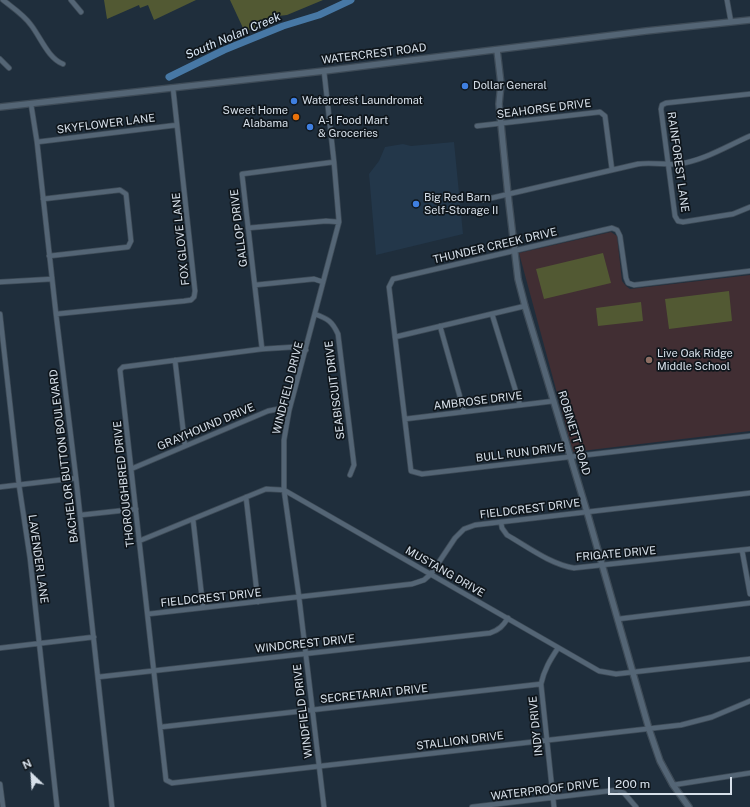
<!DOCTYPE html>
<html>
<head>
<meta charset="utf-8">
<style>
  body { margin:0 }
  #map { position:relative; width:750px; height:807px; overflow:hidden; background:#1f2e3c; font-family:"Public Sans",sans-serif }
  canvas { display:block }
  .north { position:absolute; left:12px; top:755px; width:40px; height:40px; -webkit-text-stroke:3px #0f161c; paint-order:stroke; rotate:335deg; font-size:11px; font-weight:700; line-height:16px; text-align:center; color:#d7e0ea }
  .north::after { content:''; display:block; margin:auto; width:14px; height:18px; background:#d7e0ea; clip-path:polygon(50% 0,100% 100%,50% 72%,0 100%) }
  .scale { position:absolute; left:608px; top:777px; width:124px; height:18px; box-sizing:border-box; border:2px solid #d7e0ea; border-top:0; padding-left:5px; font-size:12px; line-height:14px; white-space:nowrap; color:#d7e0ea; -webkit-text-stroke:3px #0f161c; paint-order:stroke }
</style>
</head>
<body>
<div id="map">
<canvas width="750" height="807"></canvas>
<div class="north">N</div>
<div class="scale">200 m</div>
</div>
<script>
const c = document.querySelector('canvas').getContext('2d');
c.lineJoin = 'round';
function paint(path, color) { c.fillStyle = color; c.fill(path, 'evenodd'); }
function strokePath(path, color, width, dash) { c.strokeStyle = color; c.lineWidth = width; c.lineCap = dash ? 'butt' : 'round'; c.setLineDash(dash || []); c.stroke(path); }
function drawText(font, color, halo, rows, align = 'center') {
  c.font = font + ' "Public Sans",sans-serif'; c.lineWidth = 3.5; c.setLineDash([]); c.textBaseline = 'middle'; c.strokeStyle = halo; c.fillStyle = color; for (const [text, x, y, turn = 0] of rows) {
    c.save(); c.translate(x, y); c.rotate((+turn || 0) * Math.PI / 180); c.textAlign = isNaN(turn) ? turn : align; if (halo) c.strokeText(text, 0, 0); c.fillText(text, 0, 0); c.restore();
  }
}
paint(new Path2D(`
  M454,142L463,234L376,255L369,174L379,161L385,147L403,144L411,146Z`), '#23374a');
paint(new Path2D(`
  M611,232L617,236L622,281L626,286L630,289L750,275V431L573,452L519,253Z`), '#412e33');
paint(new Path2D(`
  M104,0H196L154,20L148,5L140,8L139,5L107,19Z
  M230,0H323L287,15L278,16L257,29L246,30L243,28Z
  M603,253L611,283L544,299L536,269Z
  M729,291L732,321L669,329L665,299Z
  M641,302L643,321L598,326L596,308Z`), '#525933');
strokePath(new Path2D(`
  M169,77L224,50L283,26L319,15L351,0`), '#4778a5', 7);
const minor = new Path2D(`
  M3,0C13,8 24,15 31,25C41,38 48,58 63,64
  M71,0L81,12
  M727,0L731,22
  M0,59L9,68
  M750,94L666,103L662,105L661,109L675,216L678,221L683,222L733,214L750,207
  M31,104L37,142L56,314L76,478L112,807
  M477,126L600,112L605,116L612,170
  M37,142L177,125
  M43,199L120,190L126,194L131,241L128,247L49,256
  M483,200L638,164C651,162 665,165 678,164C703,161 727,146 750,136
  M248,228L326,221L339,222
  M750,271L634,285L628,283L626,278L620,236L617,230L612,228L393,279L389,287L411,471L422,474L750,436
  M0,282L52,279
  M255,285L314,279L323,282
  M0,314L19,485L30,558L57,807
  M56,314L184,301L191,300L194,297L195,291L173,88
  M315,314C328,319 332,321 338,334L354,465L350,475
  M492,314L520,405
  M440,326L464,411
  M395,337L525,306
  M262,349L242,174L334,162
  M306,350L294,347L262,349L123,367L120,370L166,780L172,783L681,725L712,717L750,701
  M175,360L185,446
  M405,419L554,401
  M131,469L268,411L278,409L289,411
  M0,487L76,478
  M246,497L258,602
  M81,515L136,509
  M193,519L203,607
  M501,522L502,528L507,535C528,547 550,564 574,568L750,549
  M139,541L266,489L284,490L599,671L616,674L750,659
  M742,550L750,594
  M148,614L412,584L424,580L431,574L455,538L464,529L475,525L750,493
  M618,619L750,603
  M0,648L94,637
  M98,677L490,633C499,630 503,626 508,618
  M161,727L541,684
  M0,784L3,807
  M673,785L750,773
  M324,807L299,597L284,490V440L289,411L339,222L334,162L324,71
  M472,807L617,790L624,793L636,807
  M554,807L541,684C544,670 550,660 558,648`);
const tertiary = new Path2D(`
  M497,50L501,84L499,104L508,195L518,279L525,306L587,512L649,729L660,761L673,785L689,807
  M0,107L324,71L646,31L750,20`);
strokePath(minor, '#3e4b57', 6);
strokePath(tertiary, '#3e4b57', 8);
strokePath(minor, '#546575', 4.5);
strokePath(tertiary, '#546575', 5.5);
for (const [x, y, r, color] of [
  [465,86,4,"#3f7fe0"],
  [294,101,4,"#3f7fe0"],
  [296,117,4,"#e8710a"],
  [310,127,4,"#3f7fe0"],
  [416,204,4,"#3f7fe0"],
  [649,360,4,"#8d6e63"]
]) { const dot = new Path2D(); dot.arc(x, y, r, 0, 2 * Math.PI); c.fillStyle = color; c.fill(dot); strokePath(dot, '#0f161c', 1.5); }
drawText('11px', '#d7e0ea', '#0f161c', [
  ["WATERCREST ROAD",374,54,-7],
  ["SEAHORSE DRIVE",544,109,-7],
  ["SKYFLOWER LANE",106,124,-7],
  ["RAINFOREST LANE",678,162,82],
  ["GALLOP DRIVE",239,228,-97],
  ["FOX GLOVE LANE",181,239,-96],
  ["THUNDER CREEK DRIVE",495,246,-13],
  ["WINDFIELD DRIVE",288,388,-76],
  ["SEABISCUIT DRIVE",335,390,-97],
  ["AMBROSE DRIVE",478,401,-7],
  ["GRAYHOUND DRIVE",206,427,-23],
  ["ROBINETT ROAD",574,433,73],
  ["BULL RUN DRIVE",520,453,-7],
  ["BACHELOR BUTTON BOULEVARD",64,456,-97],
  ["THOROUGHBRED DRIVE",124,484,-96],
  ["FIELDCREST DRIVE",530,509,-7],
  ["FRIGATE DRIVE",616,554,-5],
  ["LAVENDER LANE",38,559,82],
  ["MUSTANG DRIVE",445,572,30],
  ["FIELDCREST DRIVE",211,598,-6],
  ["WINDCREST DRIVE",305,644,-6],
  ["SECRETARIAT DRIVE",374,694,-6],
  ["WINDFIELD DRIVE",303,711,-97],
  ["INDY DRIVE",536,726,-96],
  ["STALLION DRIVE",460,741,-7],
  ["WATERPROOF DRIVE",545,790,-7]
]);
drawText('11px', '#d7e0ea', '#0f161c', [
  ["Dollar General",473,86],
  ["Watercrest Laundromat",302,101],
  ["Sweet Home",288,111,"right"],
  ["Alabama",288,124,"right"],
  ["A-1 Food Mart",318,121],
  ["& Groceries",318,134],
  ["Big Red Barn",424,198],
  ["Self-Storage II",424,211],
  ["Live Oak Ridge",657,354],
  ["Middle School",657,367]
], 'left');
drawText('italic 12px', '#d8e6f4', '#0f161c', [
  ["South Nolan Creek",233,36,-23]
]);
</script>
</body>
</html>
